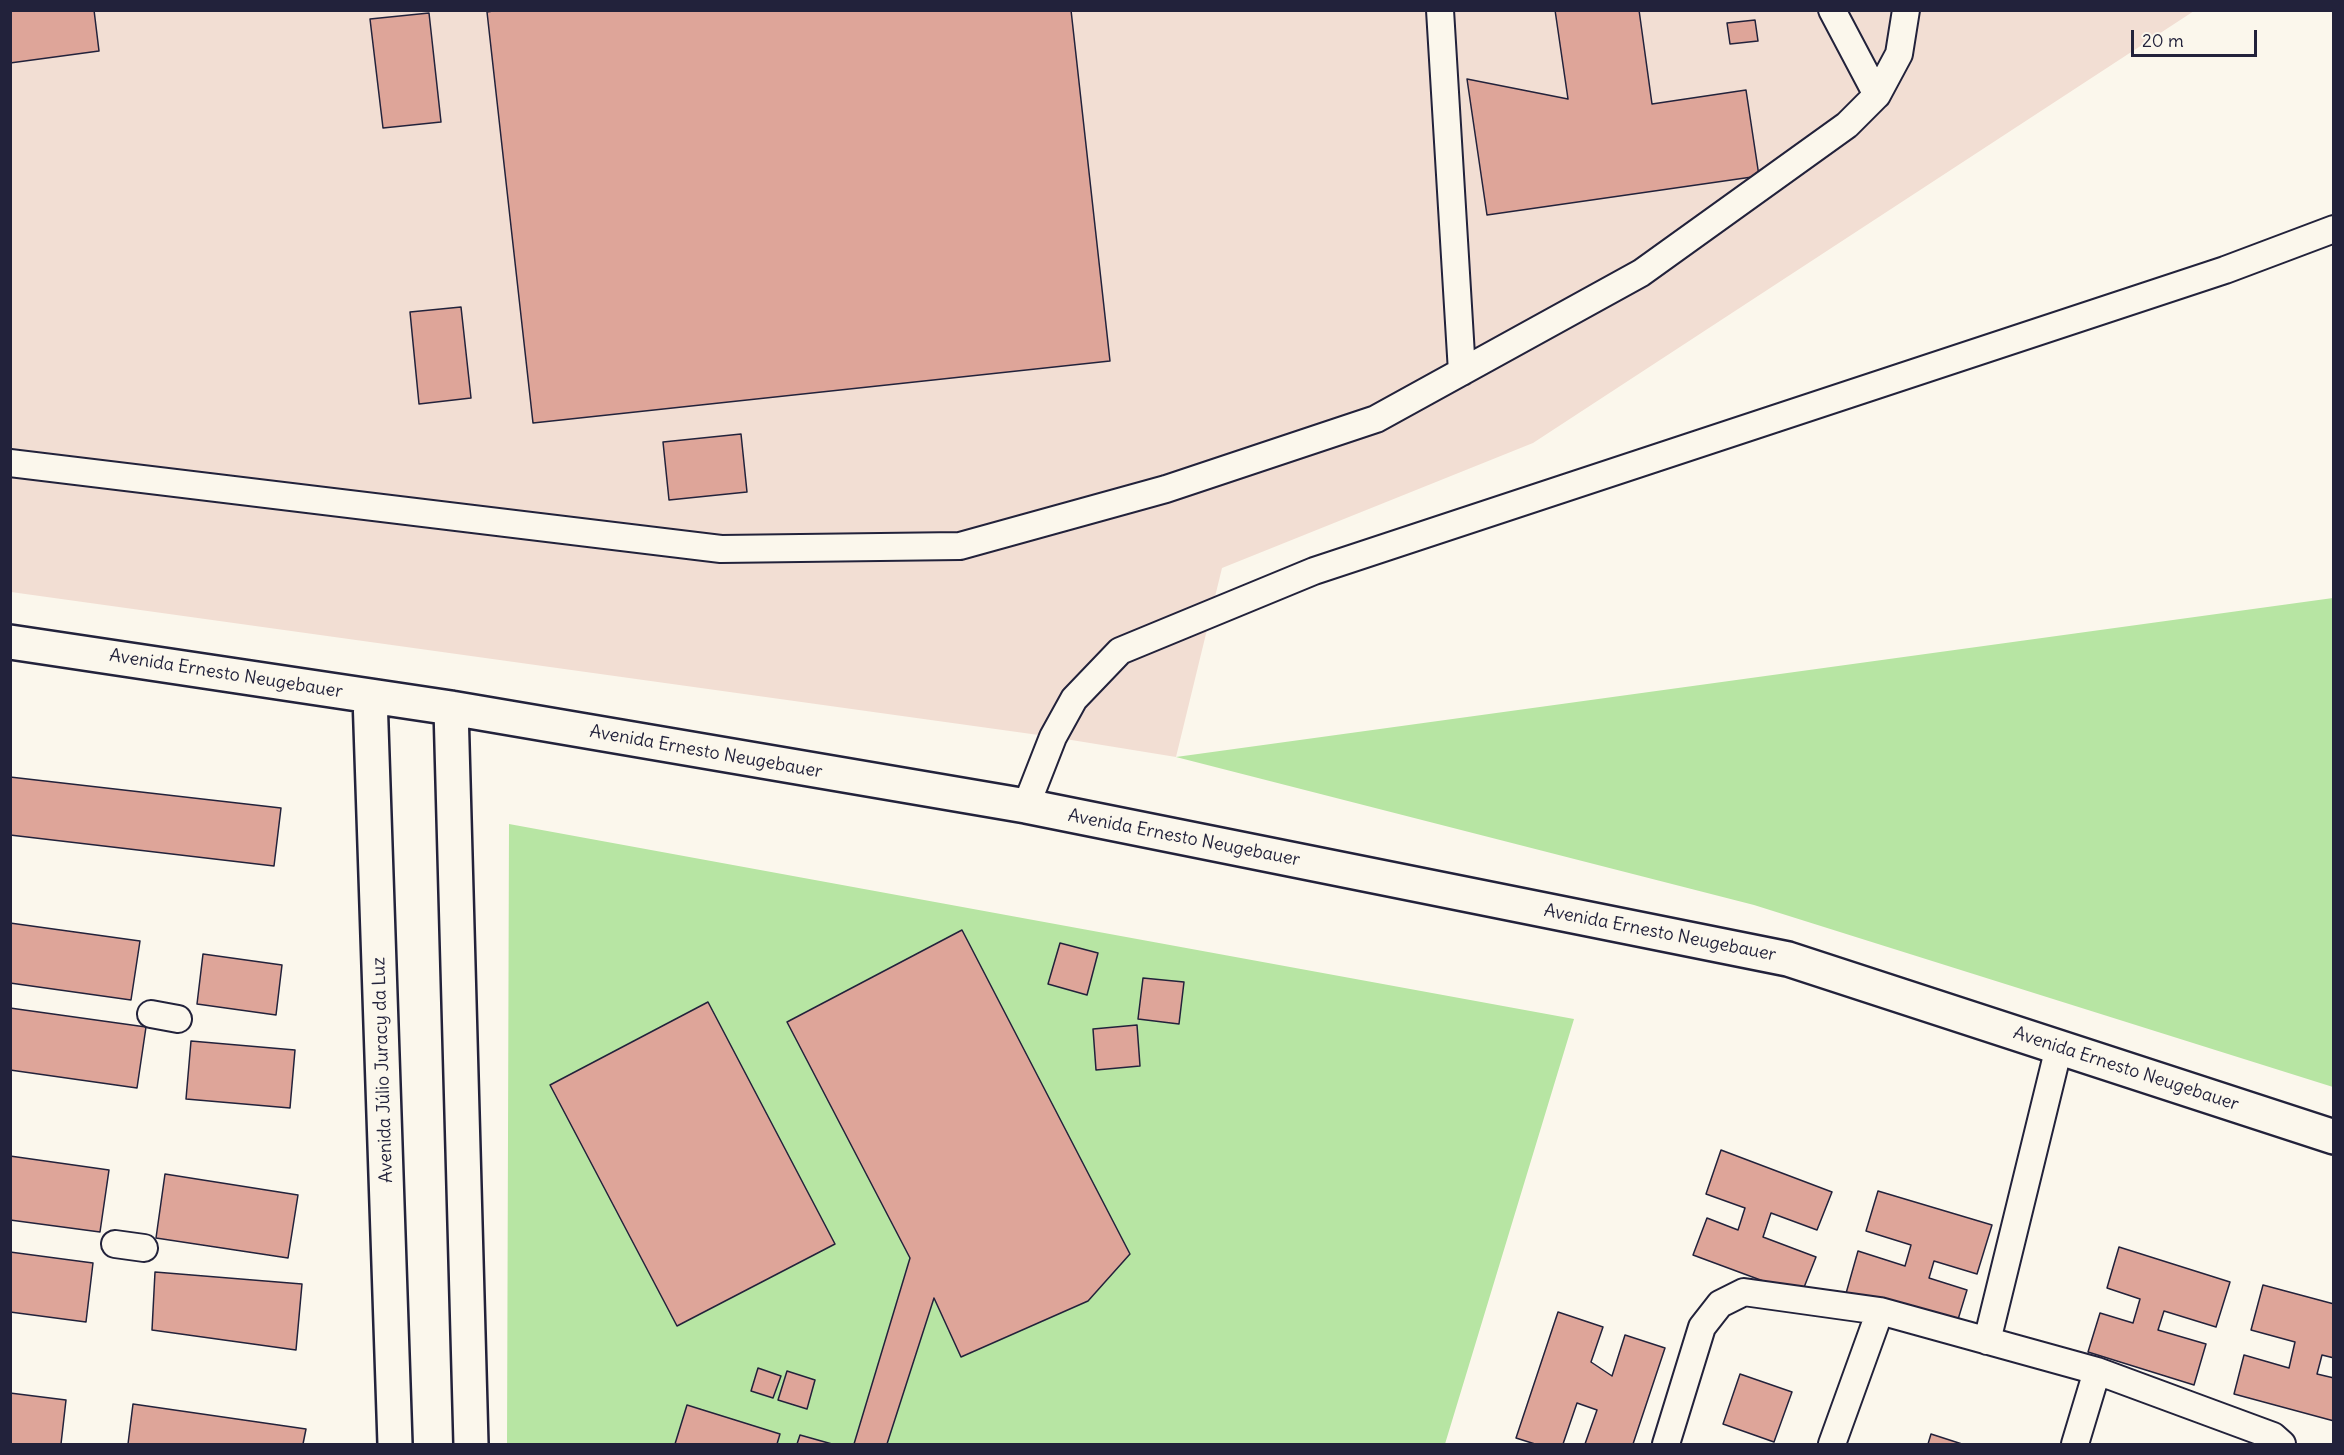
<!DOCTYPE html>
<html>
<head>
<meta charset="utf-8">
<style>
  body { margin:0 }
  #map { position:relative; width:2344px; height:1455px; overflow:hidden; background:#fbf7ec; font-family:Delius,sans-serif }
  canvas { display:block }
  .frame { position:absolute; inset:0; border:12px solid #22223b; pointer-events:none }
  .scale { position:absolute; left:2131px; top:30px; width:126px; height:27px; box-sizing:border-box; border:3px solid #22223b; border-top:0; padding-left:8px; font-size:18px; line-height:21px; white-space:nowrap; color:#22223b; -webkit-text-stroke:4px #fbf7ec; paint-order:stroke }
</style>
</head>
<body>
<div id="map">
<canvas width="2344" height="1455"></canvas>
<div class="frame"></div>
<div class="scale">20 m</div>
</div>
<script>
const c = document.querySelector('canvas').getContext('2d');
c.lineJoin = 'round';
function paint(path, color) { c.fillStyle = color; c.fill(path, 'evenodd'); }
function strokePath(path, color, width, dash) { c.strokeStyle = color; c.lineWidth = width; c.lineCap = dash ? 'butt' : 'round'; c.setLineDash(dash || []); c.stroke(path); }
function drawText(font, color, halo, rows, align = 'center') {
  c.font = font + ' Delius,sans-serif'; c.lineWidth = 4.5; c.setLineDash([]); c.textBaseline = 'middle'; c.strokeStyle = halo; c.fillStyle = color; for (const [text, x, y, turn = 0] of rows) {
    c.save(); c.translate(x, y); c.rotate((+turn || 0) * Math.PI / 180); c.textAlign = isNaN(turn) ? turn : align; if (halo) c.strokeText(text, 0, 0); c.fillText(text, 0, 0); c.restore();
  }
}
paint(new Path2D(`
  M11,11H2194L1533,443L1222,568L1176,757L1053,737L11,592Z`), '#f2ded3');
paint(new Path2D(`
  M2333,598V1087L1754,905L1176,757Z
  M509,824L1574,1019L1445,1444H507Z`), '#b7e5a3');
const building = new Path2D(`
  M10,10H94L99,51L10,63Z
  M499,10H1071L1110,361L533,423L487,12Z
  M1555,10H1639L1652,104L1746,90L1759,176L1487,215L1467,79L1568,99Z
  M429,13L441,122L383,128L370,19Z
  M1755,20L1758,41L1730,44L1727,23Z
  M461,307L471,398L419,404L410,312Z
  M741,434L747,492L669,500L663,442Z
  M10,777L281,808L274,866L10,835Z
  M10,923L140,941L131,1000L10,983Z
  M962,930L1130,1254L1088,1301L961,1357L934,1298L887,1444H854L910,1258L787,1022Z
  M1060,943L1098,953L1087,995L1048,984Z
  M203,954L282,965L276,1015L197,1004Z
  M1143,978L1184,982L1179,1024L1138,1019Z
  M708,1002L835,1244L677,1326L550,1085Z
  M10,1008L146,1027L137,1088L10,1070Z
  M1137,1025L1140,1066L1096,1070L1093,1029Z
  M191,1041L295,1050L290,1108L186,1099Z
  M1721,1150L1832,1192L1817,1230L1771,1213L1763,1237L1816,1257L1801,1295L1693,1255L1707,1218L1738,1230L1745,1208L1706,1194Z
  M10,1156L109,1170L100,1232L10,1220Z
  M165,1174L298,1195L288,1258L156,1238Z
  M1878,1191L1992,1225L1977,1274L1934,1261L1929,1278L1967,1290L1956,1326L1845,1297L1858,1251L1905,1266L1911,1245L1866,1231Z
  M2119,1247L2230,1282L2216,1327L2164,1311L2158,1330L2206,1344L2194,1385L2088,1352L2100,1313L2133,1323L2140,1299L2107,1288Z
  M10,1252L93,1263L86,1322L10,1312Z
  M155,1272L302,1284L296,1350L152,1330Z
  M2263,1285L2334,1304V1358L2322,1355L2317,1374L2334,1378V1421L2234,1394L2244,1355L2289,1368L2295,1342L2251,1330Z
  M1558,1312L1603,1327L1591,1362L1612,1376L1625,1335L1665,1348L1633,1444H1585L1597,1410L1577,1403L1563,1444H1535L1516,1438Z
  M758,1368L781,1376L773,1398L751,1391Z
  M787,1371L815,1380L807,1409L778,1400Z
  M1740,1374L1792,1392L1774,1442L1723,1424Z
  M10,1393L66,1400L61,1444H10Z
  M133,1404L306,1429L303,1444H128Z
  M687,1405L780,1434L777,1444H675Z
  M1931,1434L1962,1444H1928Z
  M800,1435L832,1444H797Z`);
paint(building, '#dea599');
strokePath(building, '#22223b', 1.5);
const lane = new Path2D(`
  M1440,10L1462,372
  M1832,10L1877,95
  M10,463L721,549L960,546L1166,489L1376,419L1641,273L1847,125L1877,95L1899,54L1906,10
  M1026,806L1053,737L1074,699L1120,651L1314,571L2225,270L2334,229
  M151,1014L178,1019
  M115,1244L144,1248
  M1987,1341L2059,1047
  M1666,1444L1702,1327L1720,1304L1744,1292L1880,1311L2097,1371L2273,1436L2282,1444
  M1832,1444L1880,1311
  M2075,1444L2097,1371`);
const secondary = new Path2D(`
  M10,642L451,708L1026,806L1788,959L2334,1137
  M370,696L395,1444
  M451,708L471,1444`);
strokePath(lane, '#22223b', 30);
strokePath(secondary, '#22223b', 38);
strokePath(lane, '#fbf7ec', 26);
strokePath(secondary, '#fbf7ec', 33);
drawText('18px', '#22223b', '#fbf7ec', [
  ["Avenida Ernesto Neugebauer",226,674,9],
  ["Avenida Ernesto Neugebauer",706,752,10],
  ["Avenida Ernesto Neugebauer",1184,838,11],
  ["Avenida Ernesto Neugebauer",1660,933,11],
  ["Avenida Ernesto Neugebauer",2126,1069,18],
  ["Avenida Júlio Juracy da Luz",383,1070,-92]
]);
</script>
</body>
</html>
